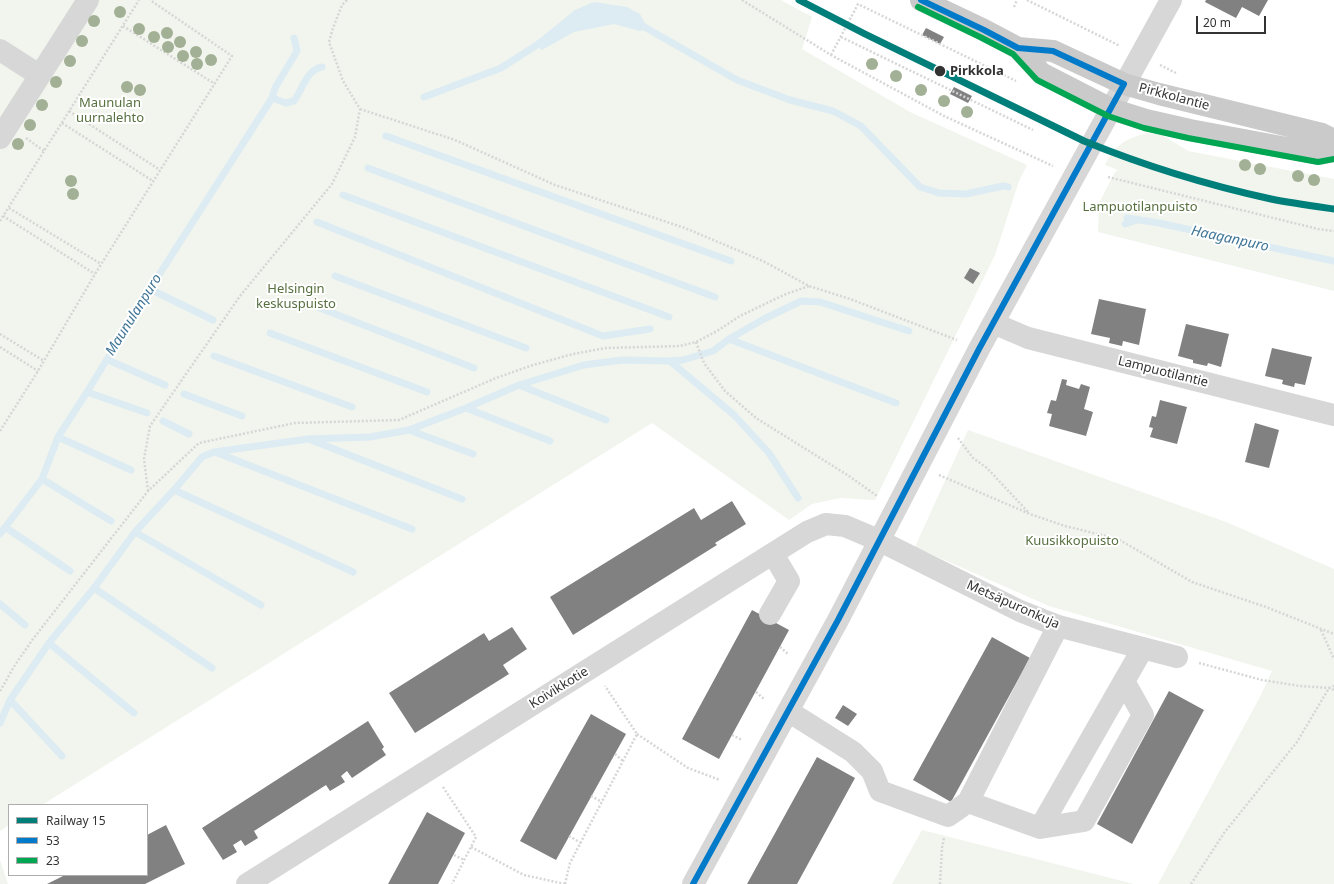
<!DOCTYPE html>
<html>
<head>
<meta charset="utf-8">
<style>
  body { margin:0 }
  #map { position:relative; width:1334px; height:884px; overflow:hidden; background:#fff; font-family:"Noto Sans",sans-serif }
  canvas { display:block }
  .legend { position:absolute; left:8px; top:804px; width:140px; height:72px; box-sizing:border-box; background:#fff; border:1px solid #adadad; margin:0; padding:5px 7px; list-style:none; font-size:12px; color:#333 }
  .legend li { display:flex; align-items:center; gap:8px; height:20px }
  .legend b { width:20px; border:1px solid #adadad }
  .scale { position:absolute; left:1196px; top:16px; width:70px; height:18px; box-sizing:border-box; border:2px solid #333; border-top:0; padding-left:5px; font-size:12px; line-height:14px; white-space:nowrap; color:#333; -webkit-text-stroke:3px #fff; paint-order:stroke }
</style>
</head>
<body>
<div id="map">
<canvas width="1334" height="884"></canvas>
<ul class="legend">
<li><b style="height:5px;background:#007e79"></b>Railway 15</li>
<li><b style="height:5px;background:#007ac9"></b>53</li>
<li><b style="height:5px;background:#00a651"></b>23</li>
</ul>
<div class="scale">20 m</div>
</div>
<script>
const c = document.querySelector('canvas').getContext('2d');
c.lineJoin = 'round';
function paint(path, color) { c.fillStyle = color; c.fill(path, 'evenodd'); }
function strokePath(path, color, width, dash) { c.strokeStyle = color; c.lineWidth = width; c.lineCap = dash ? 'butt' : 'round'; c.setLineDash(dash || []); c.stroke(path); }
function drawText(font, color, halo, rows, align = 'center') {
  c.font = font + ' "Noto Sans",sans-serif'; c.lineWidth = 4; c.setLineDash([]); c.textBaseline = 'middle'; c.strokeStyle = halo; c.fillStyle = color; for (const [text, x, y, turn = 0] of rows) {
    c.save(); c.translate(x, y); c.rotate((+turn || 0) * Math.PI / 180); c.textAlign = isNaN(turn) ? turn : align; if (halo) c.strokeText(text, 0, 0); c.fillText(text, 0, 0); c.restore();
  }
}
paint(new Path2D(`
  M0,0H781L812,17L802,49L910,112L1027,165L1019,181L995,255L875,500L840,498L812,504L789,520L652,423L42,805H9V825L0,831Z
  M1147,133L1162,135L1188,151L1334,179V291L1098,232L1099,203L1115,172L1118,170L1105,165C1115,145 1125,139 1147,133Z
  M968,430L1226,522L1334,569V884H1158L1261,695L1272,671L1049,606L915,547Z
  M922,830L1134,884H892Z
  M0,860L8,884H0Z`), '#f1f5ed');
paint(new Path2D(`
  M594,2L627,7L640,14L648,29L640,31L614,24L574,32L542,50L533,44L575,10Z`), '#ddebf3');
strokePath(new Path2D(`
  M641,25L737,80L790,100L833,111L861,126L920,187L939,193L966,194L1003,186L1008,187
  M424,97L501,68L543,41
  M272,98L286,103L294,101C302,90 307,69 322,67
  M386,136L731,261
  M368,168L715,297
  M343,195L669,317
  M1127,218L1159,223L1334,261
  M317,222L603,336L650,329
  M1125,224L1137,220
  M335,276L526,348
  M150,289L213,320
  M307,303L474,368
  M270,333L427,392
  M729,339L896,403
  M214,356L352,407
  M108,360L165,385
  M670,361L734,415L769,453L798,498
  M519,385L606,420
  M87,392L147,413
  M184,394L242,416
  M466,408L550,441
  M163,421L189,434
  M409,430L473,454
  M58,437L131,470
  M311,440L462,499
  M215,452L412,529
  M42,479L111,521
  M174,490L353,572
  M5,527L70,571
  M135,532L261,605
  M0,534L42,479L58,437L87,392L150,289L272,98L275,88L297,51L294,38
  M94,588L212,668
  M0,604L25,625
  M49,643L134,713
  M10,700L62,756
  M0,723L10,700L49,643L94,588L135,532L174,490L202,457L214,452L308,439L370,437L409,430L466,408L519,385L584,365L622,360L670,361L683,360L713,351L729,339L764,319L801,301L820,302L909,331`), '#ddebf3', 7);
paint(new Path2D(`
  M1206,0H1268L1259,16L1242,7L1236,18L1205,2Z
  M926,28L944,37L940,44L922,35Z
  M954,87L972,96L968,103L950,94Z
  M970,268L980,273L973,284L964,278Z
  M1099,299L1146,309L1139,345L1123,341L1122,346L1109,343L1110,338L1091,334Z
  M1186,324L1229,334L1221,367L1208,363L1207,366L1193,363V360L1178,356Z
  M1272,348L1312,357L1305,385L1295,383L1294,387L1282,384L1283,380L1265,376Z
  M1062,379L1067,380L1066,385L1079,389L1081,384L1090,387L1084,409L1093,412L1086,436L1049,426L1052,414L1047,413L1051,400L1056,401Z
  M1160,400L1187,407L1177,444L1150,437L1153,428L1149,427L1152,416L1156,417Z
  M1255,423L1279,430L1269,468L1245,462Z
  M732,501L746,524L715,543L717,545L573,635L550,597L694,508L701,520Z
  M752,610L789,630L719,759L682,739Z
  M512,627L527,649L503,665L509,674L415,733L389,693L484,633L489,641Z
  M992,637L1030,658L951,802L913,780Z
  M1169,691L1204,710L1132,844L1097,824Z
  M843,705L857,714L848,726L835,718Z
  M591,714L626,734L556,860L520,841Z
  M368,721L384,747L382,749L386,755L352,778L347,771L341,776L345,782L330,791L326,785L254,831L258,838L245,846L241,840L233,845L237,852L223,860L202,828Z
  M817,757L855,778L797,884H747Z
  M427,812L465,833L438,884H388Z
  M166,825L185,864L145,884H47L65,875H147V835Z`), '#818181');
strokePath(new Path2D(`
  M742,0L831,55L944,116L1053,166
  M1027,0L1120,46
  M1014,7L1017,0
  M123,26L215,84
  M841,37L1033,130
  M831,55L858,4L1016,81
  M1160,65L1176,73
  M360,109L455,140L555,185L685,228L763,261L809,286L850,299L957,340
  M69,111L160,170
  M62,123L153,181
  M26,138L44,151
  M1108,177L1318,229L1334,231
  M9,208L101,264
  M3,216L95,274
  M0,221L139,0
  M0,334L44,361
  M696,342L704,363L725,391L756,418L849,476L877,496
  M0,347L38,371
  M0,431L38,371L95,274L232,56L150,0
  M958,438L973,458L987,468L1029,513
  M939,475L1030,514L1065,526L1118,539L1192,582L1266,607L1334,634
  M148,491L144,459L150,426L240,296L332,184L355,137L360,109L343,81L329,42L333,28L342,5L347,0
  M1321,630L1334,659
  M780,647L788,654
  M1199,663L1262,680L1300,686L1329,688L1334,690
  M0,691L15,665L33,639L148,491L199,443L295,423L399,420L496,378L533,365L573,354L606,348L680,346L696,342L717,331L740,316L771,301L786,294L809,286
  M756,692L764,699
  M637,734L688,768L720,780
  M732,735L742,740
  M615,754L623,761
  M443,787L476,837L452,884
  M591,796L602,802
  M569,836L581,843
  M471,847L524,875L565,884
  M454,855L464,860
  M565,884L570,863L637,734L605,686
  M940,884L942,848L944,838
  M1191,884L1224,833L1297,742L1329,688L1334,686`), '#d6d6d6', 2.5, [2, 2]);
strokePath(new Path2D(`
  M0,50L39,75
  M0,138L88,0
  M993,323L1028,338L1334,415
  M770,614L789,581L773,554
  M788,711L853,752L872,771L880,791L948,816L968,802L1058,626
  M968,802L1040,828L1143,648
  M1040,828L1084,821L1143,715L1124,681
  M247,884L807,532L826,524L845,526L878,540L1020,611L1058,626L1177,657
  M693,884L838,620L979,349L1171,0`), '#d7d7d7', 22);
strokePath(new Path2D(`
  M921,0L984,30L1018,48L1041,73L1111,109L1146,120L1190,130L1319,154L1334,151
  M1018,48L1053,51L1124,84L1159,94L1322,134L1334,140`), '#cacaca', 22);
strokePath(new Path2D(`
  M693,884L838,620L979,349L1124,84L1053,51L1018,48L984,30L921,0`), '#007ac9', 6);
strokePath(new Path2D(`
  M918,7L980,37L1013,54L1037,80L1108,116L1144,128L1188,138L1318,162L1334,159`), '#00a651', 6);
strokePath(new Path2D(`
  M799,0L865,34L1084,141C1145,166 1207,185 1271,199C1291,203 1313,206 1334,209`), '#007e79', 7);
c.fillStyle = '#a2b095';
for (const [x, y] of [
  [120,12],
  [94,21],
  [139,29],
  [167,33],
  [154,37],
  [82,41],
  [180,42],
  [168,47],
  [196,52],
  [183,56],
  [211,60],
  [70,61],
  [197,64],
  [872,64],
  [896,76],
  [56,82],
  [127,87],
  [140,90],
  [921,90],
  [944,101],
  [42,105],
  [967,112],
  [30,125],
  [18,144],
  [1245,165],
  [1260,169],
  [1298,176],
  [1314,180],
  [71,181],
  [73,194]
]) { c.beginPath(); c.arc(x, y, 6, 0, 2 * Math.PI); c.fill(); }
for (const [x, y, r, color] of [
  [940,71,6,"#333"]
]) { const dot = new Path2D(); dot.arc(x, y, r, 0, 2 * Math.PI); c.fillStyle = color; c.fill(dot); strokePath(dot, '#fff', 1.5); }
drawText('bold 13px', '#333', '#fff', [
  ["Pirkkola",950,71]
], 'left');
drawText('13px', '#333', '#fff', [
  ["Pirkkolantie",1174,97,15],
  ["Lampuotilantie",1163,372,14],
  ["Metsäpuronkuja",1013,605,24],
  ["Koivikkotie",559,688,-32]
]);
drawText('13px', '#56703f', '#fff', [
  ["Maunulan",110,103],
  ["uurnalehto",110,118],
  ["Lampuotilanpuisto",1140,207],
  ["Helsingin",296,289],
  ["keskuspuisto",296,304],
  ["Kuusikkopuisto",1072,541]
]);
drawText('italic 14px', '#3f7597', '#fff', [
  ["Haaganpuro",1230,239,12],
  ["Maunulanpuro",134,315,-58]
]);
</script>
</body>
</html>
